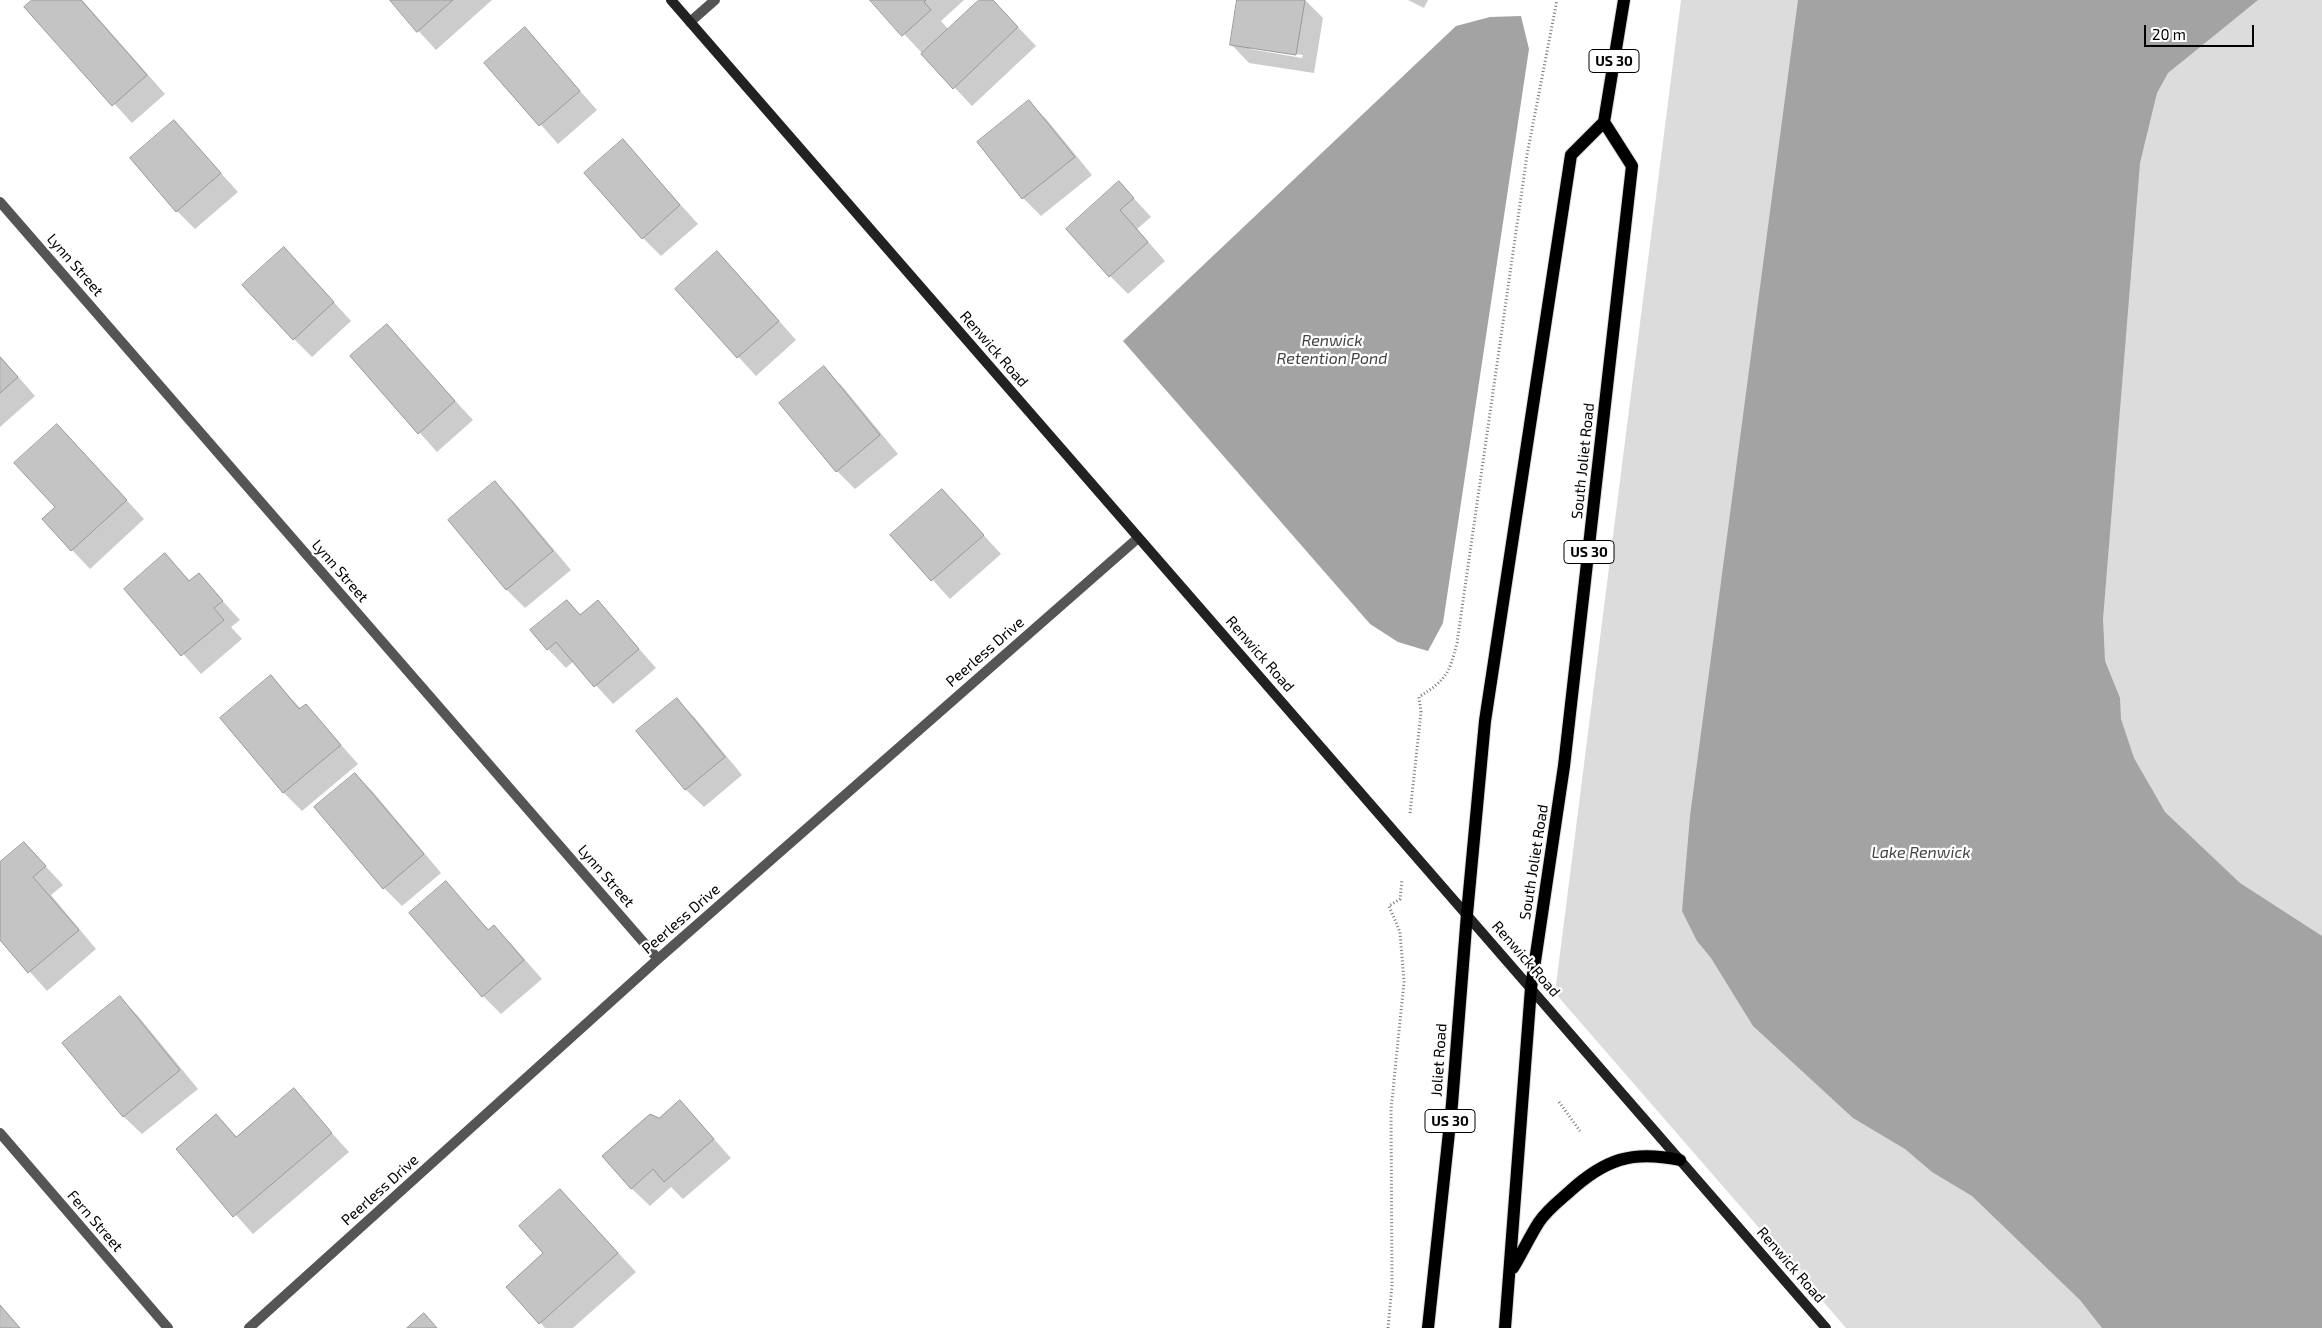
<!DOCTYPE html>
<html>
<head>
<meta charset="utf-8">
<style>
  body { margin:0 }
  #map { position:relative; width:2322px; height:1328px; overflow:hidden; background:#fff; font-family:"Exo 2",sans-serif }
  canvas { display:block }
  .scale { position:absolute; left:2144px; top:25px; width:110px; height:22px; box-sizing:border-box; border:2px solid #000; border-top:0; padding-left:6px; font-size:15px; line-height:18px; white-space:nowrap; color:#000; -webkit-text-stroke:4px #fff; paint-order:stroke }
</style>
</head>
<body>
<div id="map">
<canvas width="2322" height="1328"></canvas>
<div class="scale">20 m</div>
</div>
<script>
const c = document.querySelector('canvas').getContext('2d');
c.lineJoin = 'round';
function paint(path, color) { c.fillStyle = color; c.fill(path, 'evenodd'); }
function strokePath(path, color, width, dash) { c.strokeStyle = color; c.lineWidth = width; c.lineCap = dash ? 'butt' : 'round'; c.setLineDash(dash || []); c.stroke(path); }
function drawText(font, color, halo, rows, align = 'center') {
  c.font = font + ' "Exo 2",sans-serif'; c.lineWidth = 4.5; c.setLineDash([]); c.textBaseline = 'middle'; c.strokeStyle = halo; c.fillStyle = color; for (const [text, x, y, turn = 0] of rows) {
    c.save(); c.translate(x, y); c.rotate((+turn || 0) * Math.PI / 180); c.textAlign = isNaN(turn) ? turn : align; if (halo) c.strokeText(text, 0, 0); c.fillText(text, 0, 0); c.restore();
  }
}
paint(new Path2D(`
  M1681,0H2322V1328H1846L1555,993Z`), '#dcdcdc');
paint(new Path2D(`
  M1798,0H2258L2168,73L2157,93L2140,163L2103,619L2105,661L2120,698L2121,719L2134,758L2165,812L2240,883L2322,936V1328H2102L2080,1300L1972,1196L1932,1172L1905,1149L1853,1118L1753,1026L1711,958L1697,941L1682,911L1690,816Z
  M1521,16L1529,49L1443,623L1428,651L1398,642L1370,624L1123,341L1456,26L1490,17Z`), '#a3a3a3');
paint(new Path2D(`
  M34,0H82L165,94L132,123L26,7Z
  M492,0L436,50L391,1L392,0Z
  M872,0H964L941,21L949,30L981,0H992L1036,46L972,106Z
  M1238,0H1305L1323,18L1314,73L1249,63L1231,44ZM1250,47L1303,55L1302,58L1250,49Z
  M1408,0H1428L1424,8Z
  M525,29L597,110L558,144L486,63Z
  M1029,102L1047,120L1092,175L1041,216L1023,198Z
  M174,121L238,192L195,229L177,211Z
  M623,141L698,224L661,256L643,238Z
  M1119,182L1151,217L1137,229L1165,261L1128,294L1110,276Z
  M302,267L351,321L312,357L294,339Z
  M735,271L796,340L756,376L677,290Z
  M386,326L473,420L437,452L351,356Z
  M0,356L35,396L0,427Z
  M823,368L842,386L898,454L855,489L837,471Z
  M75,444L144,519L90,569L43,519L56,507Z
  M495,483L513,501L571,570L525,608L507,590L450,520Z
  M942,490L1001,554L950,599L892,535Z
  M165,555L191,582L199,575L240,620L231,627L242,639L201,674L126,589Z
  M567,601L581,615L598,602L656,668L613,704L574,661L566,668L548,649Z
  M271,677L301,709L306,705L358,764L302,811L284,793L222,718Z
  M677,700L695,718L742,775L704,807L685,789Z
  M355,774L373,792L441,873L402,906L384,888Z
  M24,843L63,885L51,895L96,949L47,991L0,938V864Z
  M446,883L490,931L494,927L512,945L542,979L501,1014L483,996Z
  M120,998L138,1016L198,1089L142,1134L123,1116Z
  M293,1090L349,1152L253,1234L177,1149L216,1116L238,1138Z
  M680,1101L731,1158L683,1199L671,1187L650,1206L631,1188L659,1119Z
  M560,1190L636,1272L573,1328H545L508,1287L545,1254Z`), '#0003');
const building = new Path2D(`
  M32,0H81L147,75L112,106L24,7Z
  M390,0H453L417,32Z
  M870,0H926L924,2L931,10L902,36Z
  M979,0H993L1018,27L953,89L921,54Z
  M1237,0H1305L1296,55L1230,45Z
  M525,27L580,91L539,126L484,63Z
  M1029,100L1075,157L1022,199L977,142Z
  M174,120L221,173L176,212L130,158Z
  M623,139L680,205L642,239L584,173Z
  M1119,181L1134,198L1120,210L1148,242L1109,277L1066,229Z
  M284,247L334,302L293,340L242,285Z
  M717,251L779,321L737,358L675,289Z
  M387,324L455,401L418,434L350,356Z
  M0,357L18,377L0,393Z
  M824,366L880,435L836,472L779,403Z
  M57,424L127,500L71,551L42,519L55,507L14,463Z
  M495,481L553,551L506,590L448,520Z
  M942,489L984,535L931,581L890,535Z
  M165,553L189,581L199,573L223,601L214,608L224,620L181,656L124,589Z
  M567,600L580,615L598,600L639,649L594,687L556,642L547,650L530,630Z
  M271,675L299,709L306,704L341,745L283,793L220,718Z
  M677,698L725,757L685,790L636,731Z
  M355,773L424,854L383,889L314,807Z
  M24,842L46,866L33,877L79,930L28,973L0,940V862Z
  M446,881L488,930L494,925L524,960L482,997L409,913Z
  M120,996L180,1070L123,1117L62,1043Z
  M294,1088L332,1133L233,1217L176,1149L216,1114L236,1137Z
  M680,1100L714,1139L664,1182L653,1169L631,1189L602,1156L650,1114L659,1118Z
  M560,1189L618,1253L539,1324L506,1287L543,1253L519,1226Z
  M0,1305L20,1328H0Z
  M424,1313L437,1328H407Z`);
paint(building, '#c4c4c4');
strokePath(building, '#999', 1);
const primary = new Path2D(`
  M1513,1268C1522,1253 1530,1236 1539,1222C1547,1210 1559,1201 1569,1192C1605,1159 1632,1150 1680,1160
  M1428,1328L1452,1104L1467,914L1485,721L1571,155L1604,122L1624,0
  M1505,1328L1531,988L1564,766L1632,166L1604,122`);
strokePath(primary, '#dbdbdb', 14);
strokePath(new Path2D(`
  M1410,813L1421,712L1419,697C1447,679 1449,674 1457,643L1527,155L1557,0
  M1559,1102L1580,1131
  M1388,1328L1392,1285L1391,1110L1404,982L1400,932L1389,906L1400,899L1402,879`), '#777', 3, [1, 2.5]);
strokePath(new Path2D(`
  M690,22L715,0
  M0,202L658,959
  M0,1133L168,1328
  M249,1328L658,959L1138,538`), '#555', 10);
strokePath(new Path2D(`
  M671,0L1826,1328`), '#222', 10);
strokePath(primary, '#000', 12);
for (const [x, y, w] of [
  [1614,61,50],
  [1589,552,50],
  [1450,1121,50]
]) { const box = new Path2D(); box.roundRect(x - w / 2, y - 11.5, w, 23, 4); c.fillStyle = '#fff'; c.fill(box); strokePath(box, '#000', 1); }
drawText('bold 14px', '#000', null, [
  ["US 30",1614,61],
  ["US 30",1589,552],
  ["US 30",1450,1121]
]);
drawText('15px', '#000', '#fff', [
  ["Lynn Street",75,265,49],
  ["Renwick Road",994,349,49],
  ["South Joliet Road",1583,461,-84],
  ["Lynn Street",340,571,49],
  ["Peerless Drive",985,652,-41],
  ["Renwick Road",1260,654,49],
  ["South Joliet Road",1534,862,-81],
  ["Lynn Street",606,876,49],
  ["Peerless Drive",681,919,-41],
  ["Renwick Road",1526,959,49],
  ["Joliet Road",1439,1060,-86],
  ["Peerless Drive",380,1190,-42],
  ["Fern Street",95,1221,49],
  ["Renwick Road",1791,1265,49]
]);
drawText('italic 16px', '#444', '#fff', [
  ["Renwick",1332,341],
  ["Retention Pond",1332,359],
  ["Lake Renwick",1921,853]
]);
</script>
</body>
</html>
